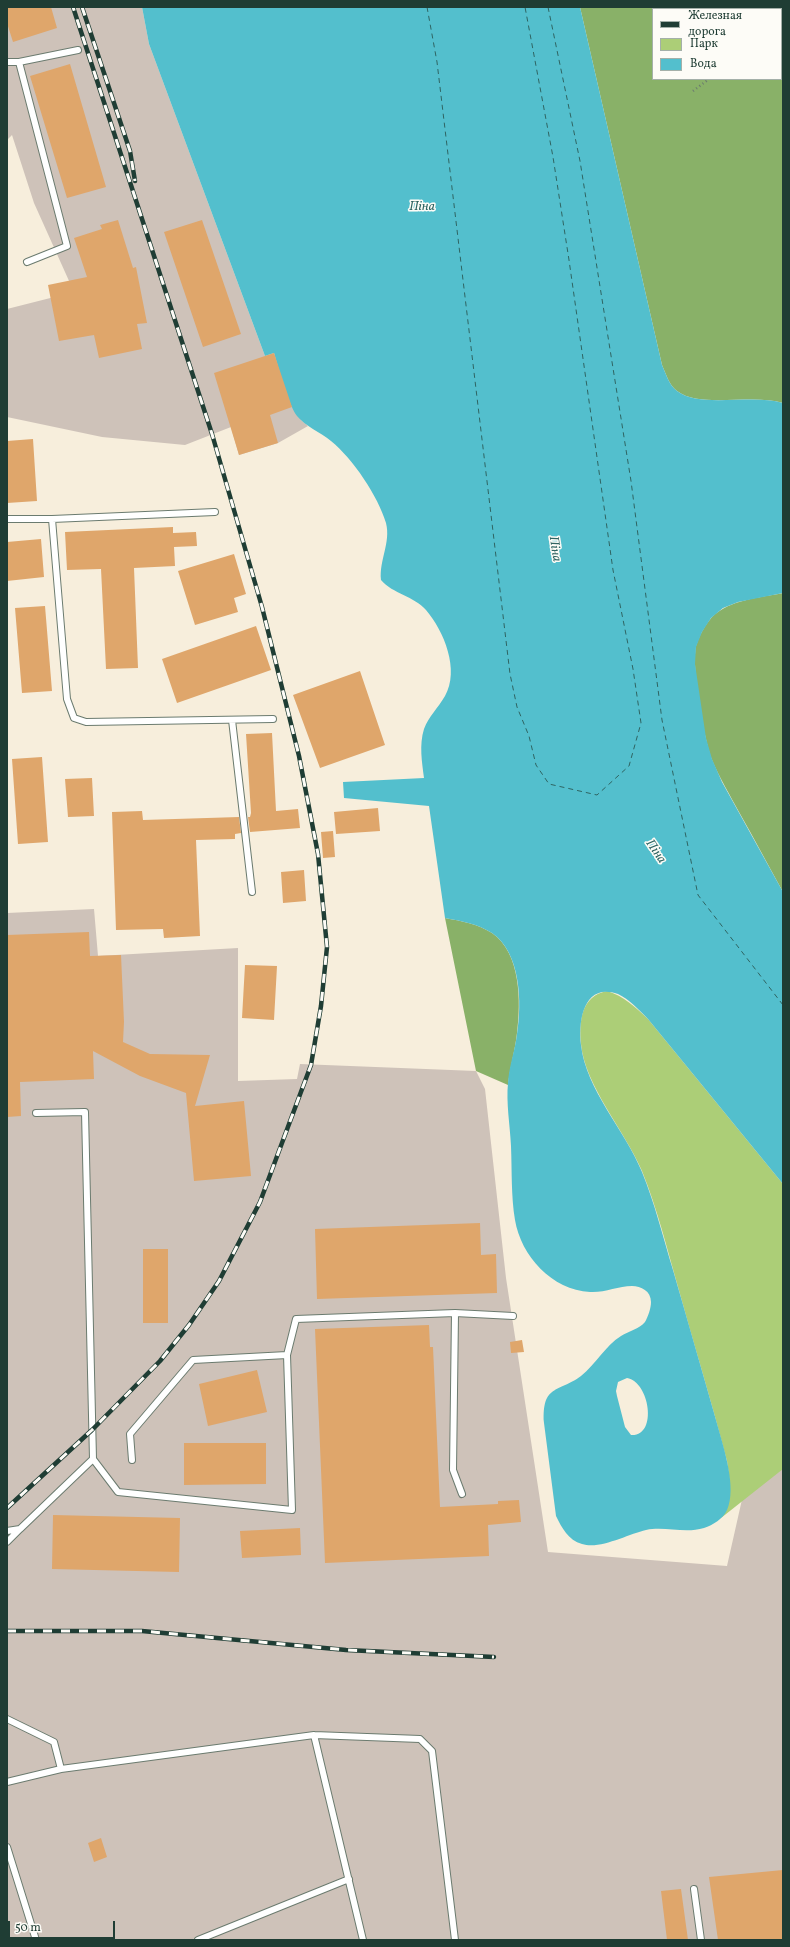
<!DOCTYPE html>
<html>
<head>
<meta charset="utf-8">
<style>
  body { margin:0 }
  #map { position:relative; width:790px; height:1947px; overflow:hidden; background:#f7eedc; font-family:Vollkorn,serif }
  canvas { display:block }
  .frame { position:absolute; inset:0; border:8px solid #1f3d34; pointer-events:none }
  .legend { position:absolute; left:652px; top:8px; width:130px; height:72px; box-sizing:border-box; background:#fdfcf7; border:1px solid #a4b0a9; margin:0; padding:5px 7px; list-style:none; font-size:12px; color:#1f3d34 }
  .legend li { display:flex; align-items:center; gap:8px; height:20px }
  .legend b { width:20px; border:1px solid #a4b0a9 }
  .scale { position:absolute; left:8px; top:1921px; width:107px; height:18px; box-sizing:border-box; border:2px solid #1f3d34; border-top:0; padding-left:5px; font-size:12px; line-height:14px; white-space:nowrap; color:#1f3d34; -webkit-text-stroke:3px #fdfcf7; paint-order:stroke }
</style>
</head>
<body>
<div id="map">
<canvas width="790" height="1947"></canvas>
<div class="frame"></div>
<ul class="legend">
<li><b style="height:5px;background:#1f3d34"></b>Железная дорога</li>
<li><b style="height:11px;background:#acce77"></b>Парк</li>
<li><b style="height:11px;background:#53bfcd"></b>Вода</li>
</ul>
<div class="scale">50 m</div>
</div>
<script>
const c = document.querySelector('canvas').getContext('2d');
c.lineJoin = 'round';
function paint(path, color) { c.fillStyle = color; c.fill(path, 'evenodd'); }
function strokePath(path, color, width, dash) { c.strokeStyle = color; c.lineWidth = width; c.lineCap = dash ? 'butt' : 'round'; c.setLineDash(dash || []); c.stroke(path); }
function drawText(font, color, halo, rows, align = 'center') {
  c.font = font + ' Vollkorn,serif'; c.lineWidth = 3; c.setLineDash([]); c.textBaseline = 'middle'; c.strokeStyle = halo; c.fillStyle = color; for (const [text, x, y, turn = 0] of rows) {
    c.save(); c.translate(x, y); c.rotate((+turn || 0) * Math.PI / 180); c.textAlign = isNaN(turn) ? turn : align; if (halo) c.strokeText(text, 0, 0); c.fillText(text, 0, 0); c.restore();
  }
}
paint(new Path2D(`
  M7,7H142L149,44L265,356L274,353L301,420L308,426L278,443L239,455L231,427L185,445L102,437L7,417V309L74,292L34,203L12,135L7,140Z
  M94,909L98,956L238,948V1081L297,1079L300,1064L476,1071L485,1089L506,1278L548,1552L727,1566L750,1464L783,1230V1940H7V913Z`), '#cec2b9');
paint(new Path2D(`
  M607,991C624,996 635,1007 648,1019L783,1184V1469L721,1518C733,1501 730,1481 727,1461C712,1403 694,1345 678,1287C667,1248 657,1208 642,1171C625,1131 585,1086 581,1044C579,1021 581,996 607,991Z`), '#acce77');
paint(new Path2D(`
  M580,7H783V403C752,393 701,409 677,391C669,385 666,374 662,365ZM653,9H781V79H653Z
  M783,593V892C768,865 754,838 739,812C730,795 720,779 712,760C704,739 691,667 696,646C699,636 705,625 712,617C731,599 759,598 783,593Z
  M445,918C461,921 478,924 492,933C521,953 521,1002 517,1033C515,1051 510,1067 508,1085L476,1071Z`), '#89b168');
paint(new Path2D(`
  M142,7H580L662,365C666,374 669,385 677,391C701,409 752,393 783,403V593L738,602L723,608L711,618L702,632L696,647L695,664L706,738L712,759L722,782L783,892V1184L648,1019C639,1010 629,999 618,994C584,982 578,1020 581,1045C586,1090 625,1130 642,1172C655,1204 663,1237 673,1270C688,1322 703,1374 718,1427C724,1449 737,1488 727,1510C723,1519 713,1525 704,1528C685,1534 665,1526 646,1530C628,1534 600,1550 582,1544C568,1540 562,1528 556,1516L544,1423C542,1384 558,1393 581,1376C596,1364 605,1346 621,1336C629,1331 639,1329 645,1322C648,1317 651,1308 651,1302C651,1291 641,1286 632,1286C618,1286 604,1293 590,1292C552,1290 521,1256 515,1220C511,1196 512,1170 511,1146C510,1125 506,1103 508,1083C509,1066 515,1051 517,1034C522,1003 521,953 492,933C478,924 461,921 445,918L429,806L344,798L343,782L424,778C422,762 419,745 424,729C429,716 438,708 445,696C460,670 444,631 426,610C414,596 393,594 381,580C379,560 391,543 386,523C378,496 353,459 331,441C320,432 306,427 297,416C288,404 279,369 274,353L265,356L149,44ZM627,1378C650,1382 658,1437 631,1435L625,1427L617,1396L616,1391L618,1382Z`), '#53bfcd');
strokePath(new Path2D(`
  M427,7L437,62L510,674L517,707L529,736L536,765L549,784L597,795L629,766L641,723L633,669L613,570L569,260L553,157L525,7
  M548,7L580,161L631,481L662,720L698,895L783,1005`), '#2f6462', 1, [5, 4]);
paint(new Path2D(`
  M7,7H51L57,28L13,42L7,23Z
  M70,64L106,187L67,198L30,76Z
  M118,220L133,268L136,267L147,323L137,324L142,349L99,358L94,335L59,341L48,285L87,277L74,238L102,229L100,225Z
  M202,220L241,334L203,347L164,232Z
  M274,353L292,407L270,415L278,443L239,455L214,373Z
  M33,439L37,501L7,503V441Z
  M173,527V533L196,532L197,546L174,547L175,566L134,568L138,668L106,669L101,569L67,570L65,532Z
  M41,539L44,577L7,581V542Z
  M234,554L246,594L234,598L238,612L195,625L178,571Z
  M45,606L52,691L22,693L15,608Z
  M256,626L271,670L177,703L162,659Z
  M360,671L385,745L320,768L293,695Z
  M272,733L276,811L298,809L300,828L250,832L248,817H250L251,813L246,734Z
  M42,757L48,842L18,844L12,759Z
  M92,778L94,816L68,817L65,779Z
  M378,808L380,831L336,834L334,812Z
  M142,811L143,820L239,817L241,833L235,834V839L196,840L200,936L164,938L163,929L116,930L112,812Z
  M333,831L335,857L323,858L321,832Z
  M304,870L306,901L283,903L281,872Z
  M89,932L90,956L121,955L124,1022L123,1042L150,1054L210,1055L195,1106L244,1101L251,1176L194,1181L186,1093L140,1076L93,1051L94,1079L20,1082L21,1116L7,1117V935Z
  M245,965L277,966L274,1020L242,1018Z
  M480,1223L481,1255L496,1254L497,1293L317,1299L315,1229Z
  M143,1249H168V1323H143Z
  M429,1325L430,1347H433L440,1507L498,1504V1501L519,1500L521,1522L488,1525L489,1556L325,1563L315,1329Z
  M522,1340L524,1352L511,1353L510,1342Z
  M257,1370L267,1412L208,1426L199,1384Z
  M184,1443H266V1484L184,1485Z
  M53,1515L180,1518L179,1572L52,1569Z
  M300,1528L301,1555L242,1558L240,1531Z
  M101,1838L107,1857L94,1862L88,1843Z
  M783,1870V1940H718L709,1877Z
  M681,1889L688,1940H667L661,1891Z`), '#dfa66b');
const service = new Path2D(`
  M7,62H19L78,50
  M19,62L67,246L27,262
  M7,519H52L215,512
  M52,519L67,699L74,718L86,722L273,719
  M232,720L252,892
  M455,1313L453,1470L462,1494
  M93,1459L118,1492L292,1510L287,1355L296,1319L455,1313L513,1316
  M132,1460L130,1434L193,1360L287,1355
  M7,1531L20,1529L93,1459L85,1112L36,1113
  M7,1542L20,1529
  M7,1719L54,1742L61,1769
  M314,1735L420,1739L432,1751L455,1940
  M7,1782L61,1769L314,1735L363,1940
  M7,1847L36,1940
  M694,1889L701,1940
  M198,1940L349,1879`);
strokePath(service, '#6b7b6f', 8);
strokePath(new Path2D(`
  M733,7L734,9
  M693,91L709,79`), '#6b7b6f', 2.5, [1, 3]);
strokePath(service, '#fff', 6);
const rail = new Path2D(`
  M82,7L130,151L135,181
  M7,1508L92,1430L160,1361L189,1325L219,1281L260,1202L311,1065L321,1006L327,947L318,854L299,756L262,607L212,434L73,7
  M7,1631H142L346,1650L494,1657`);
strokePath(rail, '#1f3d34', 4.5);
strokePath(rail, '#fdfcf7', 3, [9]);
drawText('italic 13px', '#2f6462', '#fdfcf7', [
  ["Піна",422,208],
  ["Піна",554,549,81],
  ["Піна",655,852,56]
]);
</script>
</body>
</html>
